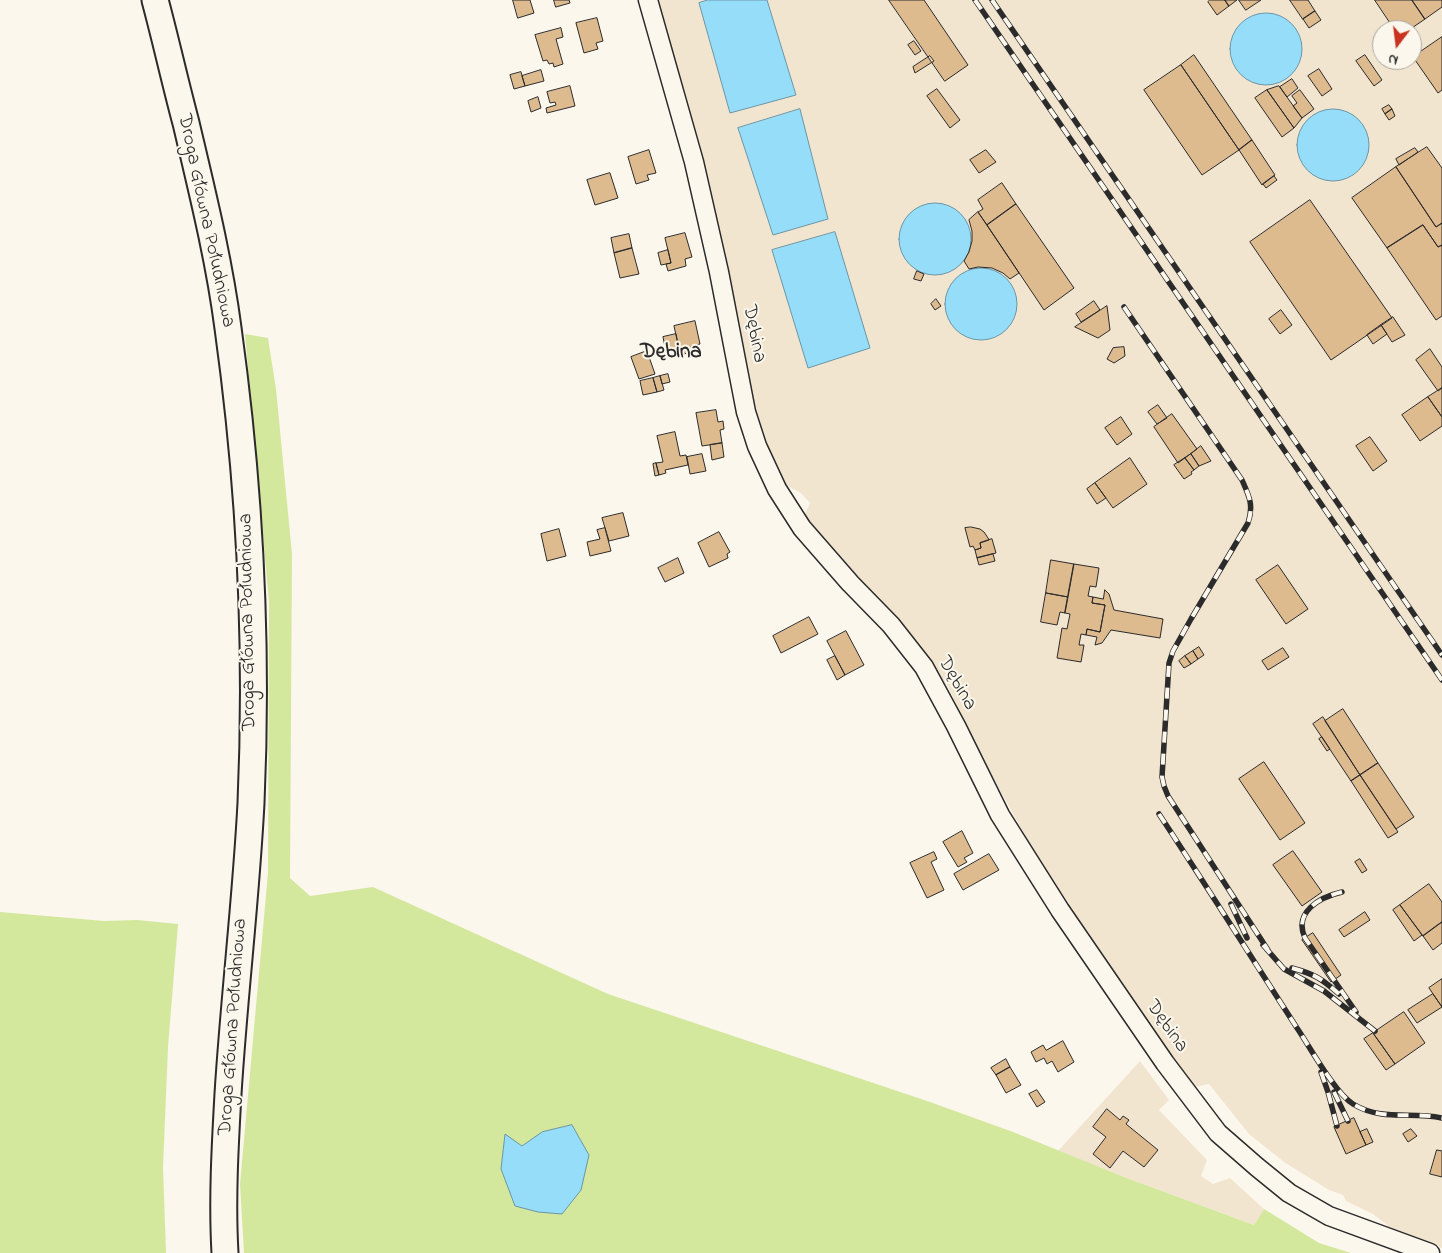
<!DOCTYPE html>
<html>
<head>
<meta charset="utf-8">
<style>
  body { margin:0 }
  #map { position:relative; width:1442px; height:1253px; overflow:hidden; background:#fbf7ec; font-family:"Indie Flower",sans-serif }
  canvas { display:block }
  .north { position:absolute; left:1372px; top:20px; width:50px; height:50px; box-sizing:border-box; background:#fbf7ec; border:1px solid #a8a59f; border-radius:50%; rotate:195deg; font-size:14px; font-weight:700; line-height:20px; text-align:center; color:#2b2b2b }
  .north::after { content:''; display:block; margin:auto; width:18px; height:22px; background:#c8321e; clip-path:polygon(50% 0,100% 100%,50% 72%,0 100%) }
</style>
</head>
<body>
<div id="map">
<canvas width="1442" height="1253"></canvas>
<div class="north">N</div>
</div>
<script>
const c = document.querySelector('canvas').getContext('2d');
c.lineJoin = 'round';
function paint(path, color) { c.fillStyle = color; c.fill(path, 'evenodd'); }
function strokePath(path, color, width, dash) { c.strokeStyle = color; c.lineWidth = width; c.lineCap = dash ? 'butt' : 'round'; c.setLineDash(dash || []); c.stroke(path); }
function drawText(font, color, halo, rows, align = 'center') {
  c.font = font + ' "Indie Flower",sans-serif'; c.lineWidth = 4; c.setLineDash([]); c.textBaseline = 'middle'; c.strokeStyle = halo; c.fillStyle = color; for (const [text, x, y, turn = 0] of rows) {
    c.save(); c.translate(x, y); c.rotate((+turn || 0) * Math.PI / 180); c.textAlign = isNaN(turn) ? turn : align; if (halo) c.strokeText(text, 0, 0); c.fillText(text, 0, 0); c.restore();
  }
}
paint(new Path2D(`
  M656,0H1442V1248L1397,1233L1373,1214L1346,1201L1343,1195L1329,1190L1284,1162L1249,1134L1209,1084L1195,1087L1143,1015L1048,877L979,752L948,687L912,636L834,552L804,517L810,503L801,493L787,486L771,455L755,405L706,172ZM1382,30H1412V60H1382Z
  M1140,1061L1169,1100L1159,1110L1207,1160L1201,1176L1213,1184L1230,1178L1264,1209L1254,1225L1124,1177L1058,1151Z`), '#f2e5d0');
paint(new Path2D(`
  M245,334L268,338L276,389L292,554L290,878L310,896L373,887L608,994L930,1102L1013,1132L1124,1177L1254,1225L1264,1209L1319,1243L1351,1253H244L240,1184L268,873L269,602Z
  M0,912L104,921L137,920L178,924L168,1047L163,1167L166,1253H0Z`), '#d3e89d');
const water = new Path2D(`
  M708,0H767L796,95L730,113L699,3Z
  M1230 49a36 36 0 1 1 72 0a36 36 0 1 1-72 0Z
  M800,109L828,219L773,235L738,128Z
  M1297 145a36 36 0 1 1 72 0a36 36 0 1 1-72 0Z
  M899 239a36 36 0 1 1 72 0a36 36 0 1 1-72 0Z
  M835,232L870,348L808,368L772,250Z
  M945 304a36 36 0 1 1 72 0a36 36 0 1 1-72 0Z
  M572,1125L589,1155L581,1190L562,1214L538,1212L515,1206L501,1169L505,1134L522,1146L542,1132Z`);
paint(water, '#96ddf9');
strokePath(water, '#6b96a7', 1);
const building = new Path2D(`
  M513,0H530L534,13L518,18Z
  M554,0H569L570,3L556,7Z
  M889,0H924L968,65L945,81Z
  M1210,0H1225L1229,6L1217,15L1208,2Z
  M1225,0H1237L1229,6Z
  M1239,0H1261L1246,10Z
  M1290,0H1308L1315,11L1303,19Z
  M1375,0H1412L1425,19L1409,30H1395Z
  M1412,0H1442V7L1425,19Z
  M1315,11L1321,20L1309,28L1303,19Z
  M597,18L603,41L596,43L598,49L584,53L576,23Z
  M561,28L563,37L556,39L563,64L554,67L553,63L549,64L547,60L543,61L535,35Z
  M1442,37V90L1438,93L1413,57Z
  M914,41L921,51L915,55L908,45Z
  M1194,55L1252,140L1239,150L1181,65Z
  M1365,55L1382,80L1374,86L1356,61Z
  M930,56L934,61L915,73L913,67Z
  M1181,65L1239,150L1202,175L1144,90Z
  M1319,69L1332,89L1322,96L1308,76Z
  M541,70L544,81L525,86L522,76Z
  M521,72L525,86L514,89L510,75Z
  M1292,79L1298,88L1287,97L1280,87Z
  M570,86L575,106L547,113L546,108L556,105L555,102L550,103L547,92Z
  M1279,86L1302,118L1294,128L1267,90Z
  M937,89L960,120L950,128L927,96Z
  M1267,90L1294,128L1282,137L1255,98Z
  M1300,90L1314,109L1302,118L1293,106L1297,103L1292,96Z
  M538,97L541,108L531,112L528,101Z
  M1389,105L1392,109L1385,114L1382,109Z
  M1392,109L1395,116L1389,120L1385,114Z
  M1252,140L1275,175L1262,185L1239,150Z
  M1427,147L1442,168V223L1436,227L1396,167Z
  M1415,148L1418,152L1399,165L1396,159Z
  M649,150L656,173L647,175L649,180L636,184L628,157Z
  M986,150L996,162L979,173L970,160Z
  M1396,167L1436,227L1442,223V245L1438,247L1423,225L1387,248L1352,198Z
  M610,173L618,198L595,205L587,180Z
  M1274,176L1277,180L1266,188L1263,184Z
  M1002,183L1016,204L987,225L978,212L983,209L978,200Z
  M1310,200L1392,318L1331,360L1250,242Z
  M1016,204L1074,288L1044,310L987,225Z
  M978,212L1019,273L1010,279L1003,273L992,268L978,267L969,269L964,261L969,252L972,241V231L969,220Z
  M1423,225L1438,247L1442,245V316L1436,320L1387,248Z
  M685,233L692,257L685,259L686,266L668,271L666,264L671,263L665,238Z
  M629,234L632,248L614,253L611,238Z
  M632,248L639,274L620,278L614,253Z
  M668,250L671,263L661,265L658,253Z
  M917,271L924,274L921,281L914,279Z
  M936,299L941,306L935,310L931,304Z
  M1094,301L1100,310L1081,322L1076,314Z
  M1107,306L1110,330L1098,338L1075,327Z
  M1281,310L1292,325L1280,334L1269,319Z
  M1393,317L1405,335L1392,342L1381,325Z
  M695,321L700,344L691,346L692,352L684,354L683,348L679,349L674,326Z
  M1381,325L1387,334L1373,344L1367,335Z
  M676,334L679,349L666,352L663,337Z
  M1124,347L1125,356L1114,363L1107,359L1113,348Z
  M1430,349L1442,367V388L1438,391L1416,360Z
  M647,351L655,374L639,379L631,357Z
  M668,374L670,382L662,384L660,376Z
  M660,376L664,390L657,392L653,378Z
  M653,378L657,392L643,395L640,381Z
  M1442,388V417L1428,397Z
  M1428,397L1442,417V426L1420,441L1402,415Z
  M1158,405L1167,418L1157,424L1148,412Z
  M716,410L718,422L723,421L724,429L720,430L722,443L702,446L696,413Z
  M1172,414L1197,449L1178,463L1154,427Z
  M1121,417L1132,434L1117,445L1105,428Z
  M675,432L680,456L686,455L688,465L665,470L666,473L659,475L656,463L663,462L657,436Z
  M1370,437L1387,461L1373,471L1356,446Z
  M722,443L724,457L712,460L710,445Z
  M1201,446L1211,461L1199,466L1191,454Z
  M702,454L706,471L690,474L687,457Z
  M1191,454L1199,466L1194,470L1185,458Z
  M1130,458L1147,484L1113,508L1095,483Z
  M1185,458L1194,470L1191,472L1192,474L1184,479L1174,465Z
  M656,463L659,475L655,476L653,464Z
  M1095,483L1106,498L1097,504L1087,489Z
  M623,513L629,536L609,541L602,518Z
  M971,527L980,529L984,532L988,538L989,540L980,543L981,548L975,550L973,546L970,547L965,528Z
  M605,528L611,551L590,556L587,542L600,539L597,530Z
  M559,529L566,556L547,561L541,534Z
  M719,532L730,552L727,554L728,558L709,567L698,543Z
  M992,539L996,553L977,558L975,550L981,548L980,543Z
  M993,554L995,561L979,565L977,558Z
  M678,558L684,573L665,582L658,568Z
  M1051,560L1074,564L1068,597L1046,593Z
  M1074,564L1099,568L1096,587L1090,586L1088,596L1093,597L1092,603L1105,605L1100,632L1087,629L1086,635L1081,634L1079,645H1084L1081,662L1057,658L1062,628L1067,629L1070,614L1065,613Z
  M1278,565L1308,609L1286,624L1256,580Z
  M1105,590L1109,594L1114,610L1163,619L1160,638L1111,630L1102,643L1095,645L1097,637L1086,635L1087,629L1100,632L1105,605L1092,603L1093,597L1103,599Z
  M1046,593L1068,597L1065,613L1060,612L1057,625L1041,622Z
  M809,617L818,634L781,653L773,636Z
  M846,631L864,665L845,675L827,641Z
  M1199,647L1204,655L1198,659L1193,651Z
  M1283,648L1289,657L1268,670L1262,661Z
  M1193,651L1198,659L1191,664L1185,656Z
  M835,656L845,675L837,680L827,660Z
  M1185,656L1191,664L1184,668L1179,661Z
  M1343,709L1378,763L1360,775L1325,721Z
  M1323,717L1360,775L1351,781L1313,724Z
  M1322,737L1330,749L1327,751L1319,739Z
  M1264,762L1305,823L1280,840L1239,779Z
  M1378,763L1414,817L1396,829L1360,775Z
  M1360,775L1398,832L1388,838L1351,781Z
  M962,831L973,853L964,858L967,862L958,867L943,842Z
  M1293,851L1322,892L1302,906L1273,865Z
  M934,852L937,859L931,862L944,890L927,898L910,863Z
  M989,854L999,870L963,890L954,874Z
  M1360,859L1367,870L1362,873L1355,862Z
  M1429,884L1442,902V922L1423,936L1400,905Z
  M1400,905L1422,935L1414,941L1393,910Z
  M1365,912L1370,920L1344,937L1339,930Z
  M1442,922V943L1433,950L1423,936Z
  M1313,933L1341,975L1331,982L1302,940Z
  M1442,979V1007L1429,988Z
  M1433,994L1442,1007L1417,1023L1408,1010Z
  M1404,1012L1425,1043L1395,1064L1373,1033Z
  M1373,1033L1395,1064L1386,1070L1364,1039Z
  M1063,1041L1074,1062L1058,1072L1052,1061L1047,1064L1044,1058L1036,1062L1031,1052L1043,1045L1046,1050Z
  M1006,1059L1010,1067L996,1075L991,1068Z
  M1010,1067L1021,1085L1006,1093L996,1075Z
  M1037,1090L1045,1102L1037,1107L1029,1094Z
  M1107,1109L1120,1120L1123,1116L1129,1120L1126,1124L1158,1150L1144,1167L1123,1151L1110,1168L1093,1154L1106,1137L1093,1127Z
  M1354,1118L1366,1145L1346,1154L1334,1127Z
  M1367,1129L1373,1142L1366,1145L1360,1132Z
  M1411,1129L1417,1136L1408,1142L1403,1134Z
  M1437,1150L1442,1151V1177L1430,1174Z`);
paint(building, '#deba8f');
strokePath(building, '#2b2b2b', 1);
const street = new Path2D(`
  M648,0L694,162L719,272L746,412L757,446L777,489L802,528L850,583L891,625L924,667L956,726L1000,815L1060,910L1165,1063L1218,1133L1257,1167L1289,1193L1329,1216L1430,1253`);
const secondary = new Path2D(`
  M155,0C166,41 175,82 186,123C202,191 219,259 228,328C250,486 258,645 251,803C246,900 234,997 228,1094C225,1147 222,1200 225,1253`);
strokePath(street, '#2b2b2b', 21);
strokePath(secondary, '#2b2b2b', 29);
strokePath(street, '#fbf7ec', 18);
strokePath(secondary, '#fbf7ec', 25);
const rail = new Path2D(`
  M975,0L1442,680
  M992,0L1442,655
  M1124,307L1242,480C1249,496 1254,505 1248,523L1191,619L1173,651L1169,663L1162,777L1164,786L1168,796L1268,950
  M1159,814C1206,885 1251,957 1297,1028C1310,1047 1335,1093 1353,1104C1383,1122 1411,1111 1442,1118
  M1342,892C1320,897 1293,912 1305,938L1356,1012
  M1231,904L1247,938
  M1263,945L1284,969L1324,991L1375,1031
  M1292,968C1314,974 1321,978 1339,994
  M1321,1072L1328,1092L1337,1126
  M1334,1092L1348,1121`);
strokePath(rail, '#2b2b2b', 5.5);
strokePath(rail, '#fbf7ec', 4, [11]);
drawText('20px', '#2b2b2b', '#fbf7ec', [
  ["Droga Główna Południowa",205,221,78],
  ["Dębina",753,334,79],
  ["Droga Główna Południowa",249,622,-91],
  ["Dębina",956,684,60],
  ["Droga Główna Południowa",234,1027,-86],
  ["Dębina",1166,1027,55]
]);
drawText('bold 21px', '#2b2b2b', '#fbf7ec', [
  ["Dębina",671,354]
]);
</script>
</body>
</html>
